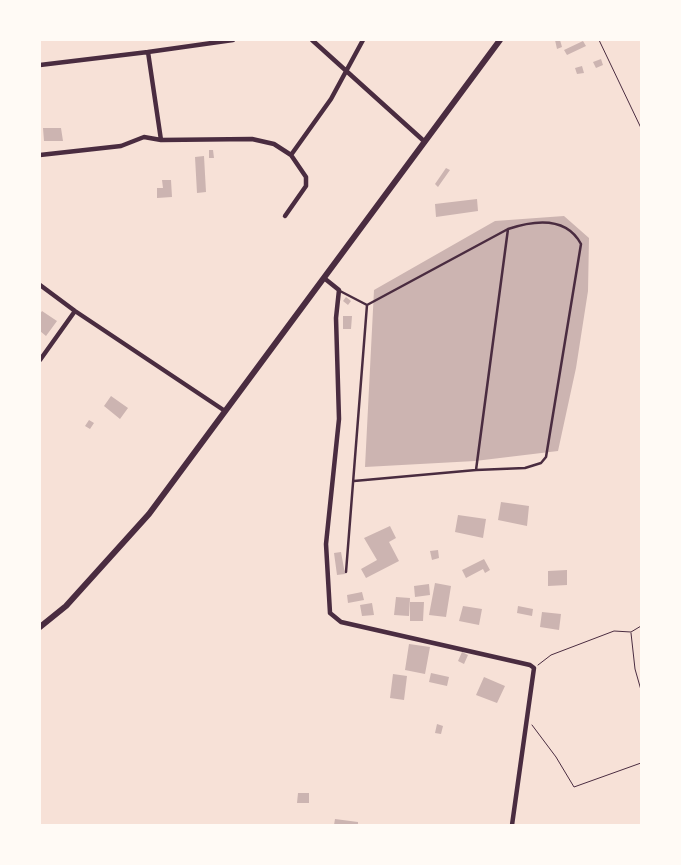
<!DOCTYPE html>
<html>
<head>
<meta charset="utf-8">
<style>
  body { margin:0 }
  #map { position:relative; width:681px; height:865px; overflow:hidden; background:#f7e1d7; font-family:"PT Sans",sans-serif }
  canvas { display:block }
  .frame { position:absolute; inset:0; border:41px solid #fffaf5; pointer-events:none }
</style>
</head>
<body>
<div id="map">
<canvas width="681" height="865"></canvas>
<div class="frame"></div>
</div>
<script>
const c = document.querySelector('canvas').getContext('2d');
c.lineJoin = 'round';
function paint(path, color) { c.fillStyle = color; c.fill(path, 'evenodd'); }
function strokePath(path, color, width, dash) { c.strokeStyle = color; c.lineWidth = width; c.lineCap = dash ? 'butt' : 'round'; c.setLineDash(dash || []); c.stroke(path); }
paint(new Path2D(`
  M555,40H560L562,47L557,49Z
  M583,41L586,46L567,55L564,50Z
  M601,59L603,65L596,68L593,62Z
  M582,66L584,73L577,74L575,68Z
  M43,128H61L63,141H44Z
  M209,150H213L214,158H209Z
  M204,156L206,192L197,193L195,157Z
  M446,168L450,170L438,187L435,184Z
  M162,180H171L172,197L157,198V188H163Z
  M477,199L478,211L436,217L435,204Z
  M564,216L589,238L588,291L576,368L558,451L475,461L365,467L374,290L495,221Z
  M346,297L351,301L348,305L343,301Z
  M42,311L57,321L46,336L40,331V314Z
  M343,316H352L351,329H343Z
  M111,396L128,408L120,419L104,406Z
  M89,420L94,423L90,429L85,426Z
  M501,502L529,506L527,526L498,520Z
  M458,515L486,519L483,538L455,532Z
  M390,526L396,538L389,542L399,561L366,578L361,569L377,560L364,538Z
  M438,550L439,558L432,560L430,551Z
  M341,552L345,574L337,575L334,553Z
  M484,559L490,570L485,573L483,569L466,578L462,570Z
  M567,570V585L548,586V571Z
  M435,583L451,586L446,617L429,615Z
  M429,584L430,595L415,597L414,586Z
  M362,592L364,600L348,603L347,595Z
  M396,597L410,598L409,616L394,615Z
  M410,602H424L423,621H410Z
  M372,603L374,615L362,616L360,605Z
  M463,606L482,609L479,625L459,621Z
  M518,606L533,609L532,616L517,613Z
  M542,612L561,614L559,630L540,627Z
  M409,644L430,647L425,674L405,670Z
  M462,652L468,655L464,664L458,661Z
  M431,673L449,677L447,686L429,682Z
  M393,674L407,676L404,700L390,698Z
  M484,677L505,686L497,703L476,695Z
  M437,724L443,726L441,734L435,733Z
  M298,793H309V803H297Z
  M335,819L358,822V825H334Z`), '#ccb4b1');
strokePath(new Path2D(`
  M599,40L641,128
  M631,633L635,669L641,690
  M538,665L551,655L614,631L631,632L641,626
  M532,725L556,757L574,787L641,763`), '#4a2c40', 1);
strokePath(new Path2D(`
  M340,291L367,305L508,229C535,220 566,216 581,244L546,457L541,463L525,468L476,470L354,481
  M476,470L508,229
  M346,572L367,305`), '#4a2c40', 2.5);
strokePath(new Path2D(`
  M312,40L425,142
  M40,65L148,52
  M161,140L148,52L233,40
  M40,155L121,146L144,137L161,140L252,139L274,144L291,155L306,177V186L285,216
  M291,155L331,99L363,40
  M324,278L339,290L336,318L339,419L326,544L330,613L341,622L530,665L534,668L512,825
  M40,285L75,311L225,411
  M40,360L75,311`), '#4a2c40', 4.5);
strokePath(new Path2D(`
  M40,627L66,606L149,514L500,40`), '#4a2c40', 6);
</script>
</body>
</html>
